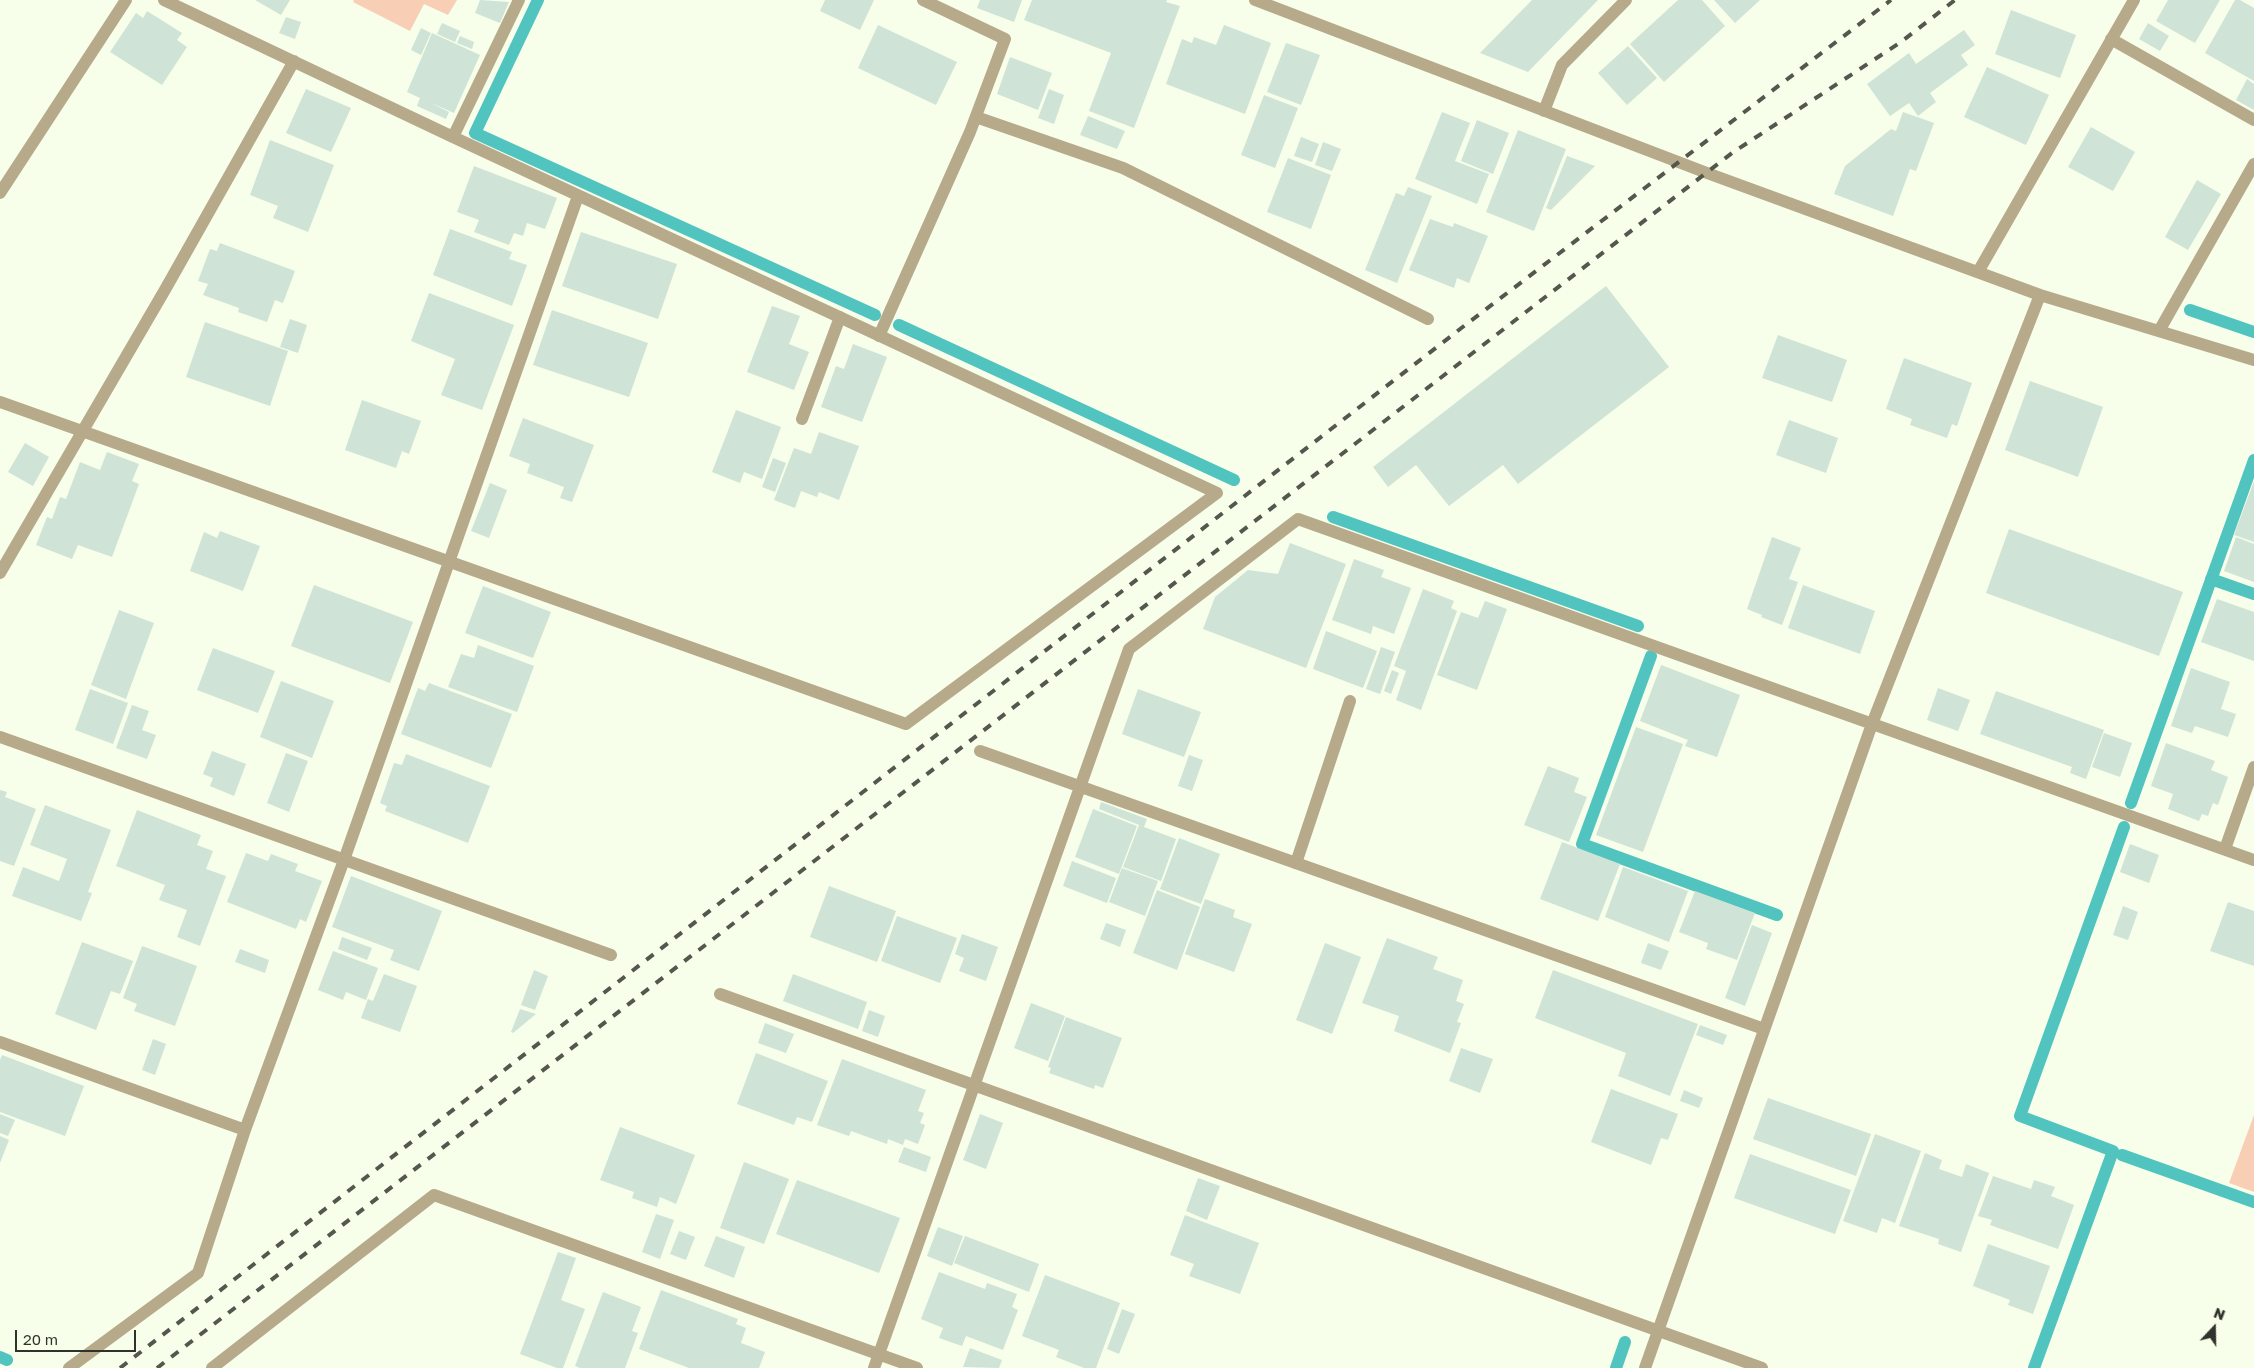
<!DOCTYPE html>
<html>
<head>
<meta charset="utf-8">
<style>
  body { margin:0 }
  #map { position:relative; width:2254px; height:1368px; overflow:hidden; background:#f7fee9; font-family:"Golos Text",sans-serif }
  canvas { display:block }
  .north { position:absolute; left:2189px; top:1303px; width:50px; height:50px; -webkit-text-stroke:4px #f7fee9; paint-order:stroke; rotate:21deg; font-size:14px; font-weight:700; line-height:20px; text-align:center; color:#30332b }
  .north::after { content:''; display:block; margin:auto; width:18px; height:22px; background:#30332b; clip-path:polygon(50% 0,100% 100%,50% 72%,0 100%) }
  .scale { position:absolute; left:15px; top:1330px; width:121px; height:22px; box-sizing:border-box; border:2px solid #30332b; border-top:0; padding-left:6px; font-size:15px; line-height:18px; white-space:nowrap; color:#30332b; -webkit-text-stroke:4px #f7fee9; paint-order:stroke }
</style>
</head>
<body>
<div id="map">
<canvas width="2254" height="1368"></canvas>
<div class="north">N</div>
<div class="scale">20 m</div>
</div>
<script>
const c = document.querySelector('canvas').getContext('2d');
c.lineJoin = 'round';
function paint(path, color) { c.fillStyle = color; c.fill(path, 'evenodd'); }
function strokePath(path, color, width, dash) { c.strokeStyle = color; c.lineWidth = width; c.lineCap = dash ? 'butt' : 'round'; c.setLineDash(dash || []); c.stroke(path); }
paint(new Path2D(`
  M354,0H457L448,15L424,4L410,31L353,2Z
  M2254,1115V1192L2229,1183Z`), '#f8cfb5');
strokePath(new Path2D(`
  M538,0L475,133L875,315
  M2190,310L2254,332
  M899,325L1234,480
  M1333,517L1638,626
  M2211,579L2254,594
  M1651,656L1582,844L1777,915
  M2131,803L2254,460
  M2122,1155L2254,1202
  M0,1357L7,1360
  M1616,1368L1625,1342
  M2034,1368L2113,1151L2020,1116L2124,827`), '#51c4c0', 12);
paint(new Path2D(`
  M255,0H290L281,15Z
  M480,0L509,2L500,23L475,13Z
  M825,0H874L860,30L820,11Z
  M980,0H1022L1014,22L977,8Z
  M1032,0H1167L1166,2L1180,6L1134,128L1089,111L1111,53L1024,20Z
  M1532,0H1598L1528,72L1480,53Z
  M1678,0H1702L1725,26L1664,82L1630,44Z
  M1714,0H1760L1735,23Z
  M2168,0H2220L2195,43L2156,21Z
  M2235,0H2240L2254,8V81L2205,53Z
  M2011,10L2076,35L2060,78L1995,54Z
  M147,11L182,33L177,40L187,47L162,85L110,52L136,13L143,18Z
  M286,17L301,22L295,39L279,33Z
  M442,23L460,31L455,42L437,34Z
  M2148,23L2169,36L2160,51L2139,39Z
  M878,25L957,62L936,105L858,68Z
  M1224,25L1271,43L1245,114L1166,84L1182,39L1192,43L1194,37L1216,45Z
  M421,28L431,33L421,55L411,50Z
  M1964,30L1975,45L1961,55L1968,65L1930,93L1936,102L1918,116L1909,103L1890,116L1867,84L1909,53L1916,64Z
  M432,33L480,55L454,113L429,102L449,112L446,119L417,106L420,98L407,92Z
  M460,36L474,42L472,49L457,43Z
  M1286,43L1320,55L1301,105L1267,92Z
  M1628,46L1657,78L1627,105L1598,73Z
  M1010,57L1052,73L1038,110L997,94Z
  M1987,67L2049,95L2026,145L1964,117Z
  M2247,79L2254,84V110L2236,100Z
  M306,89L351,108L331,152L286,133Z
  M1049,89L1064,95L1054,124L1038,118Z
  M1264,95L1298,108L1275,168L1241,155Z
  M1442,112L1470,123L1455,161L1489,174L1477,204L1415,179Z
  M1903,112L1934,123L1916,171L1910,169L1893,216L1834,194L1845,166L1891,129L1896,131Z
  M1088,116L1125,131L1117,149L1080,135Z
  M1477,120L1509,133L1493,174L1461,161Z
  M2091,127L2135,152L2113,191L2068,167Z
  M1518,130L1566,149L1534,231L1486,212Z
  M1301,137L1319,144L1312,162L1294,156Z
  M270,140L334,165L308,232L273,218L278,206L250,195Z
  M1323,142L1341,149L1332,171L1315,165Z
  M1567,156L1595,166L1551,210L1546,208Z
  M1288,158L1331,175L1311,229L1267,212Z
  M474,166L557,198L545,229L527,223L523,236L514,233L509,245L474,232L479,220L457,212Z
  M2197,180L2221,194L2188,250L2165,237Z
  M1408,187L1432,196L1397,283L1365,270L1396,193L1404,196Z
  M1430,219L1453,227L1454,223L1488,236L1469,283L1457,278L1454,288L1409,270Z
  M450,229L512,252L509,259L527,265L512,306L433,275Z
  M581,232L677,264L658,319L562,286Z
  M220,243L295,271L283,303L275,300L267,322L238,312L239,308L203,295L208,284L198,281L210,249L217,251Z
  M1606,286L1669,367L1518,484L1503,465L1449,506L1416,465L1388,487L1373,467Z
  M429,293L514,325L482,410L441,395L455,359L411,341Z
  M772,306L800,316L789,344L809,352L794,390L747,372Z
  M552,310L648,343L629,397L533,365Z
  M290,319L307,325L298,353L280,347Z
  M205,322L288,351L270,406L186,377Z
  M1778,335L1847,360L1832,402L1762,378Z
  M853,344L887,357L862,422L821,407L836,366L844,369Z
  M1904,358L1972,383L1957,426L1952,424L1947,438L1910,425L1912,419L1886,409Z
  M2030,381L2103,407L2078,477L2005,450Z
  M362,400L421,421L409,454L402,451L396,468L345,450Z
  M736,410L781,427L762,479L744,472L740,483L712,472Z
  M523,418L594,445L572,502L560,498L564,487L527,473L530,464L509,456Z
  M1789,420L1838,438L1826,473L1776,455Z
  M819,432L859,446L839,500L819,492L817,497L801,491L795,508L774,500L794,448L811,454Z
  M25,443L49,457L33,486L8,472Z
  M107,452L139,464L132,481L139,484L112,557L78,545L72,559L36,545L47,517L52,519L60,497L66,499L80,462L100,470Z
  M773,458L786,463L775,492L762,487Z
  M2254,481V542L2234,535Z
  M490,483L507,490L489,538L471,531Z
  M2009,529L2183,592L2159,656L1986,593Z
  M220,531L260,546L243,591L190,571L204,532L217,538Z
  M1772,537L1801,548L1789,579L1798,582L1782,625L1761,617L1762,615L1747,609Z
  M2236,537L2254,544V582L2224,571Z
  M1290,543L1346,564L1306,668L1203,629L1215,597L1248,570L1278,574Z
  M1354,559L1384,570L1381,577L1411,588L1394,634L1373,626L1371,634L1332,620Z
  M314,585L413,622L390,683L291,646Z
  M1803,585L1875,611L1860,654L1788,628Z
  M483,586L551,612L533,658L465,633Z
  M1423,589L1454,601L1451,608L1457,611L1421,710L1396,700L1406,671L1394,666Z
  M2217,599L2254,612V661L2201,642Z
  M1485,601L1507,609L1477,690L1437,675L1461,612L1478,618Z
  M119,610L154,623L126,699L91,685Z
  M1326,631L1377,651L1363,688L1313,669Z
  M478,645L534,666L517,712L448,687L461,654L474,658Z
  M1381,647L1395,652L1380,694L1366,689Z
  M213,648L275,671L258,713L197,690Z
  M1661,665L1740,695L1717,757L1685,746L1688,740L1640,721Z
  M2191,668L2230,682L2221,709L2236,714L2228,737L2195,726L2192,733L2171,726Z
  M1392,670L1399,673L1391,694L1384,691Z
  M281,681L334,701L312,758L260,737Z
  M429,683L512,714L491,768L401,734L418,688L425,691Z
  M1938,688L1970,700L1958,731L1927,720Z
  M90,689L128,703L113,744L75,730Z
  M1138,689L1201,712L1184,757L1122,734Z
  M1996,691L2104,730L2086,779L2070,773L2072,767L1980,734Z
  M132,705L149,711L142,730L156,735L147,759L116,748Z
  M1636,727L1683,744L1643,852L1596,835Z
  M2104,733L2132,743L2120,777L2092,767Z
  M2166,743L2215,761L2211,770L2228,777L2218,805L2213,803L2208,816L2202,814L2199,821L2168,809L2173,794L2151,786Z
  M212,751L246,764L234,796L210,786L213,778L203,774Z
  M286,753L308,761L289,812L267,803Z
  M406,754L490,786L468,843L385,811L387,806L380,803L394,763L402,765Z
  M1189,755L1203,760L1192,791L1178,786Z
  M1548,766L1579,778L1574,792L1587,797L1569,842L1524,825Z
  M0,790L7,792L5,797L36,809L14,866L0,861Z
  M1101,802L1147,819L1144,827L1176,839L1161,881L1123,867L1139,825L1099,809Z
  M45,805L111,830L88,892L92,893L81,921L12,896L23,867L59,881L67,859L30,845Z
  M1093,809L1137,826L1119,874L1075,857Z
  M137,810L201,835L197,845L213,851L206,869L226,876L200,946L177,937L187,910L159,900L165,885L116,866Z
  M1179,838L1220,854L1201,904L1160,889Z
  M1562,842L1620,864L1598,921L1540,899Z
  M2130,844L2159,855L2149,883L2120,872Z
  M246,853L268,861L271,854L298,864L295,871L322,881L306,922L300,919L296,929L227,902Z
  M1072,861L1116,878L1107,903L1063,886Z
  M1623,867L1688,891L1669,942L1605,917Z
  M1122,868L1158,881L1145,916L1109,902Z
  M351,876L442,911L419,971L390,960L394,950L332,927Z
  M829,886L896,911L877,962L810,937Z
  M1157,890L1200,907L1177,970L1133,953Z
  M1695,891L1755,913L1737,960L1706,949L1708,943L1679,932Z
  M1205,899L1235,910L1233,917L1252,924L1234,972L1185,954Z
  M2228,902L2254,911V966L2210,951Z
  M2123,906L2138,912L2128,940L2113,935Z
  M897,916L957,938L940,983L881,961Z
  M1106,923L1126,930L1120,947L1100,939Z
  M1752,925L1772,933L1745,1006L1725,998Z
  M962,934L998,947L986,981L959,971L964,958L955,954Z
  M342,937L372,948L367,960L338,949Z
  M1387,938L1438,957L1433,969L1463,980L1456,1001L1464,1004L1457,1022L1461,1023L1450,1053L1394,1031L1399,1016L1362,1003Z
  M82,942L133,961L120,994L111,991L96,1030L55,1014Z
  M1325,943L1361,957L1332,1034L1296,1020Z
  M1648,943L1669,951L1661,970L1641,963Z
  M142,946L197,966L175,1026L134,1011L137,1004L123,998Z
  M240,949L269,960L265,973L235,962Z
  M333,951L378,968L366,1000L346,992L343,1000L318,990Z
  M534,970L548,976L535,1010L521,1005Z
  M1553,970L1698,1024L1670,1096L1618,1076L1626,1053L1535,1018Z
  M384,974L417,986L400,1032L361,1018L368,999L373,1001Z
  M793,974L867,1002L858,1029L783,1001Z
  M1031,1003L1065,1016L1048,1061L1014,1048Z
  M520,1009L536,1014L513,1033L511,1032Z
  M869,1010L885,1016L878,1037L862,1031Z
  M1066,1017L1122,1038L1103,1088L1095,1085L1094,1089L1049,1073L1051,1068L1048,1067Z
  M765,1023L794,1034L786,1053L758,1043Z
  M1700,1025L1727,1035L1723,1045L1696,1035Z
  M153,1039L166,1044L155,1075L142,1070Z
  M1461,1048L1493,1059L1480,1093L1449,1081Z
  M756,1053L828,1081L812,1122L797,1117L794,1125L737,1104Z
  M2,1055L84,1086L65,1136L0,1112V1060Z
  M842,1059L926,1090L918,1111L924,1113L920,1123L925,1125L918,1144L905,1139L903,1145L888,1139L887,1144L851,1131L849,1136L817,1125Z
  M1611,1089L1678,1114L1668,1140L1661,1138L1651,1165L1591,1142Z
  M1684,1090L1703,1098L1699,1108L1680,1101Z
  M1768,1098L1871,1134L1856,1176L1753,1139Z
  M0,1114L15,1120L8,1136L0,1133Z
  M980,1114L1003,1123L986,1169L963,1160Z
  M620,1127L695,1155L676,1204L660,1197L657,1207L632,1198L634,1192L600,1180Z
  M1875,1134L1921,1151L1895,1223L1882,1218L1877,1233L1843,1221Z
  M0,1136L9,1140L0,1163Z
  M904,1147L931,1157L926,1172L898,1162Z
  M1925,1153L1942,1160L1939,1169L1962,1177L1966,1164L1989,1173L1961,1252L1938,1244L1939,1239L1899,1226Z
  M1750,1154L1851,1190L1835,1234L1734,1198Z
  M744,1162L789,1179L764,1244L720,1228Z
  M1993,1176L2031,1189L2034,1180L2055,1187L2051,1196L2074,1205L2058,1249L1990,1225L1992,1220L1978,1216Z
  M1198,1178L1220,1186L1207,1220L1186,1211Z
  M797,1180L900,1218L879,1273L776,1234Z
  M656,1214L674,1220L660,1259L642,1252Z
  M1185,1215L1259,1243L1240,1294L1189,1276L1194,1264L1170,1255Z
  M938,1227L963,1236L952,1266L927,1256Z
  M679,1231L695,1237L686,1260L670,1254Z
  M716,1236L745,1247L734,1278L704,1266Z
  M965,1236L1039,1264L1029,1292L954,1263Z
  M1988,1244L2050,1266L2033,1314L2008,1305L2010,1300L1973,1286Z
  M558,1252L576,1258L561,1300L585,1309L563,1368H557L520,1354Z
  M939,1272L985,1289L987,1283L1017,1294L1012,1307L1018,1310L1003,1350L966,1336L962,1346L939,1338L943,1328L921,1319Z
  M1045,1275L1120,1303L1096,1368H1084L1056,1357L1059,1350L1022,1336Z
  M661,1290L738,1319L736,1324L746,1328L741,1343L765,1352L759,1368H689L639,1349Z
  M603,1292L641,1307L632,1331L638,1333L625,1368H580L575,1366Z
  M1122,1309L1135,1314L1119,1354L1107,1349Z
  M970,1348L1002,1360L999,1368L963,1367Z`), '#cfe4d6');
strokePath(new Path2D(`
  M802,419L840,317
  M2225,849L2254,767
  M1296,863L1350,701`), '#b7aa8a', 12);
strokePath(new Path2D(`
  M1255,0L1707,173L2040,295L2254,360
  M2111,39L2254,120
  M1544,111L1562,65L1626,0
  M976,117L1123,168L1428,319
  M453,137L519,0
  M0,193L126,0
  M1978,272L2134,0
  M2159,331L2254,164
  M879,336L970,132L1005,39L923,0
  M0,402L906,724L1217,493L453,137L164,0
  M0,573L166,288L294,61
  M0,737L611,955
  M980,751L1764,1029
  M720,994L1762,1368
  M0,1042L245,1130
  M69,1368L198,1273L245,1130L344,860L578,196
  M212,1368L434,1195L917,1368
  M874,1368L1129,649L1298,519L2254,860
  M1645,1368L1872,724L2040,295`), '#b7aa8a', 12);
strokePath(new Path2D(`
  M120,1368L1464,326L1891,0
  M157,1368L1732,153L1901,42L1955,0`), '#53574d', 4, [9, 9]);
</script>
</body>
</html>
